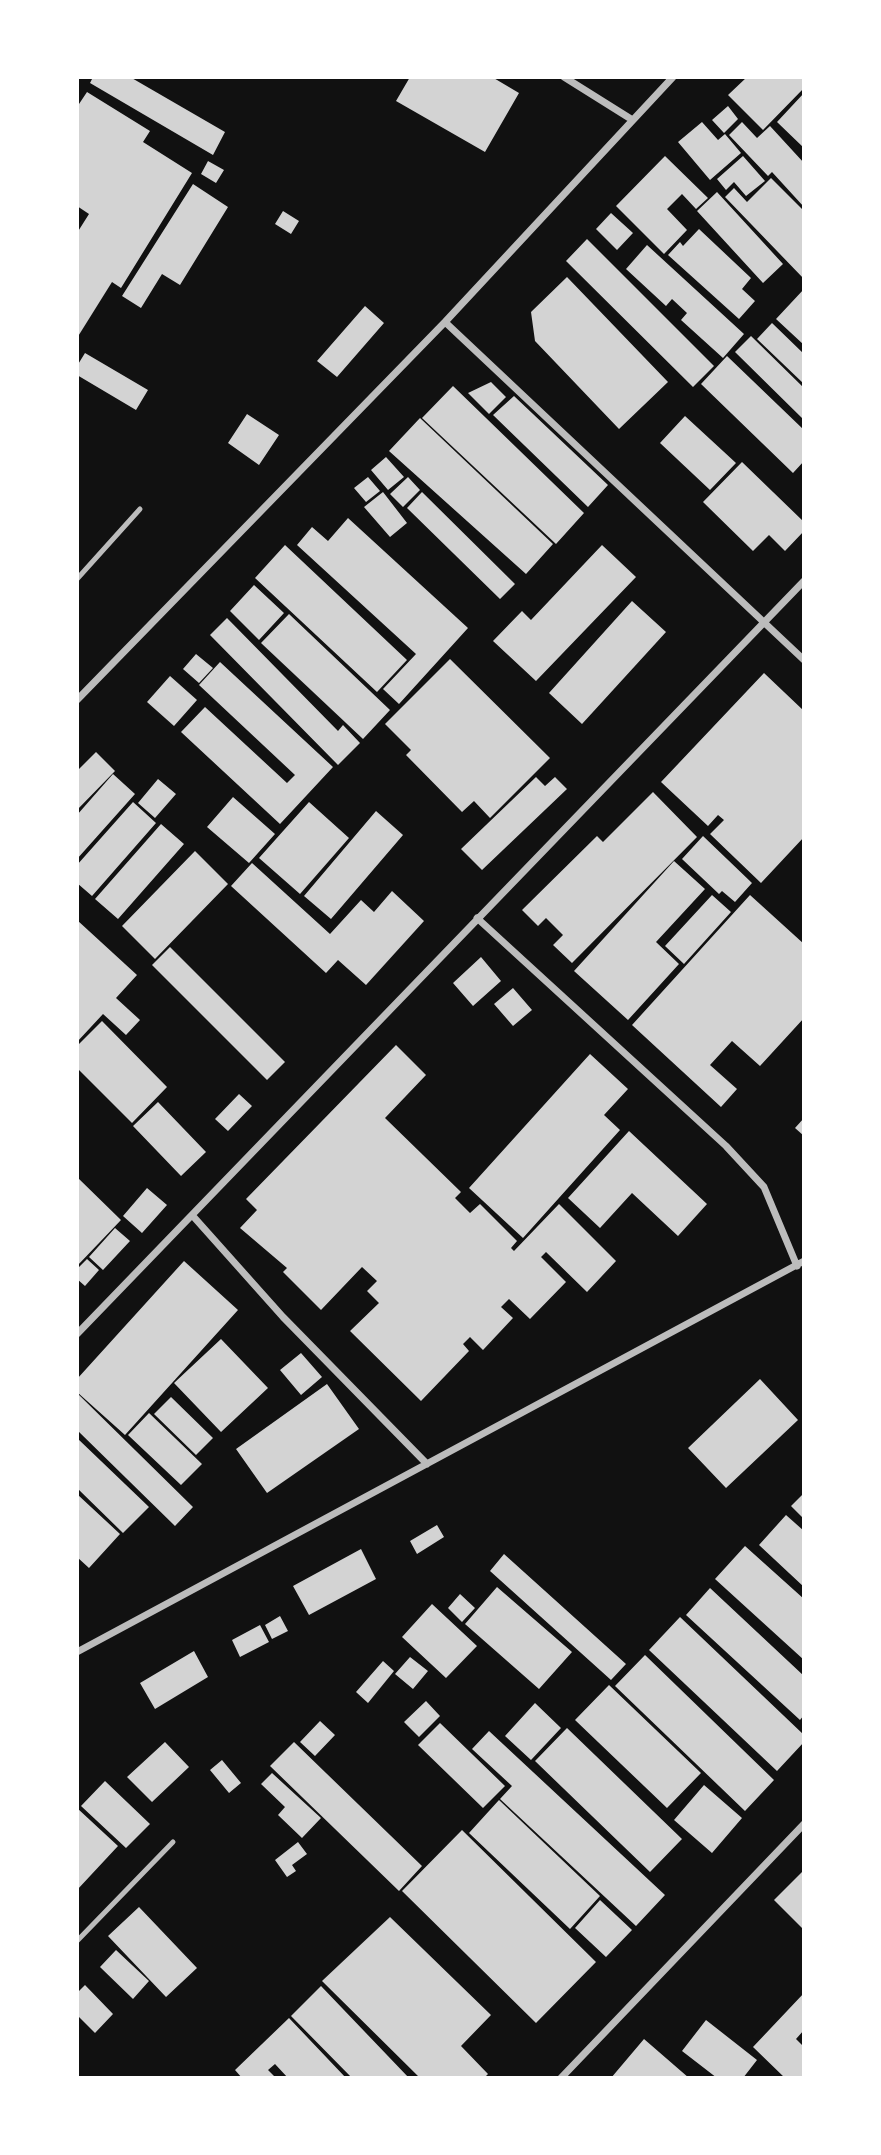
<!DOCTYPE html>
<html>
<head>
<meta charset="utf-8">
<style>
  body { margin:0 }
  #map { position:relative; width:881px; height:2155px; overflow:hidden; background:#111; font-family:Jost,sans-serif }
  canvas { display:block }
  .frame { position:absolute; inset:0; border:79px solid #fff; pointer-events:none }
</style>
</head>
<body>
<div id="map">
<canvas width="881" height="2155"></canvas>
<div class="frame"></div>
</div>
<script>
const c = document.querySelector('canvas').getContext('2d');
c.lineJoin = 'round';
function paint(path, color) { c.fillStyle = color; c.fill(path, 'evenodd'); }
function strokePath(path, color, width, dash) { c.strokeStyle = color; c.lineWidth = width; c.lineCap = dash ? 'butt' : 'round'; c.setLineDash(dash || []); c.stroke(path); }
paint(new Path2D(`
  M93,77H130L225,132L213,155L90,83Z
  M410,77H492L519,93L485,152L396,101Z
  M747,77H804V88L763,130L728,95Z
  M87,92L150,131L143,142L192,173L121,288L112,282L77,338V233L89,214L77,206V103L79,104Z
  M804,93V148L777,122Z
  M728,106L738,119L724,133L712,120Z
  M702,122L718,140L725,134L741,153L710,180L678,142Z
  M742,122L757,138L770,126L804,163V207L772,172L768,176L729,135Z
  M665,156L708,198L696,209L682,194L667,209L687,230L664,254L616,206Z
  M743,156L765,181L746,196L734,182L726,190L717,179Z
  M208,161L224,170L216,183L201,174Z
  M771,178L804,211V279L725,197L734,188L747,202Z
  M193,184L228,207L180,285L162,274L141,308L122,296Z
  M717,192L783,264L763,283L697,211Z
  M283,211L299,221L291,234L275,224Z
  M611,213L633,233L617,250L596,229Z
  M699,229L751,278L742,289L755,301L739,319L668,255L680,242L683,246Z
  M587,239L714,366L693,387L566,261Z
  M647,245L744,334L723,358L681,320L687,313L672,299L666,306L626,269Z
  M567,277L668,382L619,429L535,341L531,312Z
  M804,289V345L776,319Z
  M365,306L384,323L337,377L317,361Z
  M772,323L804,354V384L757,339Z
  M751,336L804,388V420L735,352Z
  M85,353L148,390L136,410L77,375V366Z
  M727,356L804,430V461L793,473L701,384Z
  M491,382L506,397L489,414L468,393Z
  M453,386L584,513L556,544L422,418Z
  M514,396L608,485L588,507L493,415Z
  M247,414L279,435L259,465L228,443Z
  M685,416L736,463L710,490L660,443Z
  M420,418L553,544L526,574L389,451Z
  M386,457L404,477L388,490L371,470Z
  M742,462L804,522V531L785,551L769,535L753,551L703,502Z
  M368,477L380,491L366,502L354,488Z
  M408,477L420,490L403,507L390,494Z
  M383,492L407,523L390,537L364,507Z
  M422,492L515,584L500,599L407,508Z
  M348,518L468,628L399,704L383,689L416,654L297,545L312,527L328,541Z
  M285,545L407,660L377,692L255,578Z
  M602,545L636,577L536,681L493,641L522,611L531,620Z
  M254,585L284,613L259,640L230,611Z
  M632,601L666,632L582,724L549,693Z
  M289,614L390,710L363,739L261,643Z
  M227,618L338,731L343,725L360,743L338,765L210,635Z
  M196,654L213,668L199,683L183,669Z
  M450,659L550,758L490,818L474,801L462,812L406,755L411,750L385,724Z
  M220,662L333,767L280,824L181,732L205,707L287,783L295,775L199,685Z
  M764,673L804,711V837L761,883L710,834L724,820L718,815L708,826L661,782Z
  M170,676L197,700L174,726L147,702Z
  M96,752L115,771L77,810V771Z
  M113,774L135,794L77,859V815Z
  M536,777L545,786L555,777L567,789L482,870L461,849Z
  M158,779L176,794L155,818L138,803Z
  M653,792L697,837L572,963L553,945L563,935L546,918L538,926L522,910L597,836L603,842Z
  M233,797L275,834L249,863L207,827Z
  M133,802L156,823L92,896L77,883V865Z
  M309,802L349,838L300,894L259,858Z
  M376,811L403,835L331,919L304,896Z
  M161,824L184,844L118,919L95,899Z
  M703,836L752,883L735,902L722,891L719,894L682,859Z
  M195,851L228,884L155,959L122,926Z
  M674,861L705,889L656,942L679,964L628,1020L574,971Z
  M252,863L330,934L361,900L374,912L392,891L424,921L366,985L338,960L326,973L231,886Z
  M712,895L731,912L684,964L665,946Z
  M750,895L804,944V1018L760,1066L732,1041L710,1065L737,1089L721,1107L632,1025Z
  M77,920L137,975L116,998L140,1020L126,1035L103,1014L77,1042Z
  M170,947L285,1062L267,1080L152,965Z
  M481,957L501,981L473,1006L453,983Z
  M513,988L532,1010L513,1026L494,1004Z
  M102,1021L167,1087L132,1123L77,1068V1046Z
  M396,1045L426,1075L385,1118L461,1192L455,1198L470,1213L480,1204L517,1241L511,1248L514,1251L559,1204L616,1261L587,1292L546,1252L541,1257L566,1282L530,1319L509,1299L501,1307L513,1318L483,1350L470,1337L463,1344L469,1351L421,1401L350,1331L379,1303L367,1291L377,1281L362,1267L321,1310L283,1272L287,1268L240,1228L257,1210L246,1199Z
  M590,1054L628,1089L604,1115L620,1130L523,1238L469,1188Z
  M239,1094L252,1106L228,1131L215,1119Z
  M158,1102L206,1152L181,1176L133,1126Z
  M804,1118V1136L795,1128Z
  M629,1131L707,1204L678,1236L632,1193L600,1228L568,1198Z
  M77,1177L121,1220L77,1266Z
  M147,1188L167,1205L142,1233L123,1216Z
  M115,1228L130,1241L103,1270L89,1257Z
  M87,1259L99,1270L85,1286L77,1279V1269Z
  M184,1261L238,1310L125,1435L77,1392V1379Z
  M221,1339L268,1388L221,1432L174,1383Z
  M301,1353L322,1377L301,1395L280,1370Z
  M760,1379L798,1420L726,1488L688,1448Z
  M327,1384L359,1429L267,1493L236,1449Z
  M77,1393L193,1507L175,1526L77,1430Z
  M171,1397L213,1438L196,1455L154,1414Z
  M149,1413L202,1464L181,1485L128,1435Z
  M77,1438L149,1507L123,1533L77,1488Z
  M804,1493V1519L791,1506Z
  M77,1494L120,1534L89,1568L77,1557Z
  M786,1515L804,1531V1587L759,1545Z
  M437,1525L444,1537L417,1554L410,1541Z
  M745,1546L804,1599V1660L715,1579Z
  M361,1549L376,1579L309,1615L293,1586Z
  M504,1554L626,1664L611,1680L490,1571Z
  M497,1587L572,1652L539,1689L465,1624Z
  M710,1588L804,1676V1715L800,1720L686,1615Z
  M460,1594L475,1608L462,1622L448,1608Z
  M432,1604L477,1646L446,1678L402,1637Z
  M280,1616L288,1631L272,1639L265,1625Z
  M680,1617L804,1735V1742L777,1771L649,1650Z
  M260,1625L269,1642L240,1657L232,1640Z
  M194,1651L208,1677L155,1709L140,1683Z
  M645,1655L774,1780L745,1811L615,1686Z
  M410,1657L428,1671L413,1689L395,1674Z
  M383,1661L394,1671L368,1703L356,1692Z
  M609,1685L701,1773L667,1808L575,1720Z
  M426,1701L440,1716L419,1737L404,1722Z
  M535,1703L561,1728L531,1760L505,1736Z
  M320,1721L335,1735L315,1756L300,1742Z
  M440,1723L505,1786L483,1808L418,1745Z
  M567,1728L682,1839L650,1872L535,1761Z
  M489,1731L665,1895L636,1926L500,1799L512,1786L472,1749Z
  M165,1742L189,1767L152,1802L127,1777Z
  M294,1742L422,1866L399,1891L270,1766Z
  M222,1760L241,1783L229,1793L210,1770Z
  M272,1773L321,1818L302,1838L278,1815L285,1807L261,1784Z
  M105,1781L150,1824L126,1848L81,1806Z
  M704,1785L742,1818L712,1853L674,1820Z
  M499,1800L600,1896L570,1929L469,1833Z
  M77,1808L118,1846L77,1890Z
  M462,1830L596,1962L536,2023L402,1891Z
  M298,1842L307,1854L292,1865L296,1871L287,1877L275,1860Z
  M804,1870V1930L774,1900Z
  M600,1900L632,1930L606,1957L575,1928Z
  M139,1907L197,1968L166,1997L108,1936Z
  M390,1917L491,2015L461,2046L488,2074L484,2078H420L322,1981Z
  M116,1950L149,1981L133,1999L100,1967Z
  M85,1985L113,2014L95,2033L77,2015V1993Z
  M321,1986L409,2078H352L291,2016Z
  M804,1993V2030L796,2039L804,2047V2078H785L753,2047Z
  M289,2018L346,2078H288L275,2064L268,2070L276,2078H242L235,2070Z
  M706,2020L757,2060L743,2078H717L682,2051Z
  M644,2039L689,2078H611Z`), '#d3d3d3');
strokePath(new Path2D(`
  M77,579L140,509
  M77,1941L173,1842`), '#bcbcbc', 5);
strokePath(new Path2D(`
  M564,77L631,119
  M445,322L804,660
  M77,700L445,322L673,77
  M477,918L726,1146L764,1187L797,1266
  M192,1215L283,1317L427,1464
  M77,1334L804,581
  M77,1652L804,1261
  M561,2078L804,1824`), '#bcbcbc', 7);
</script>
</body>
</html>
